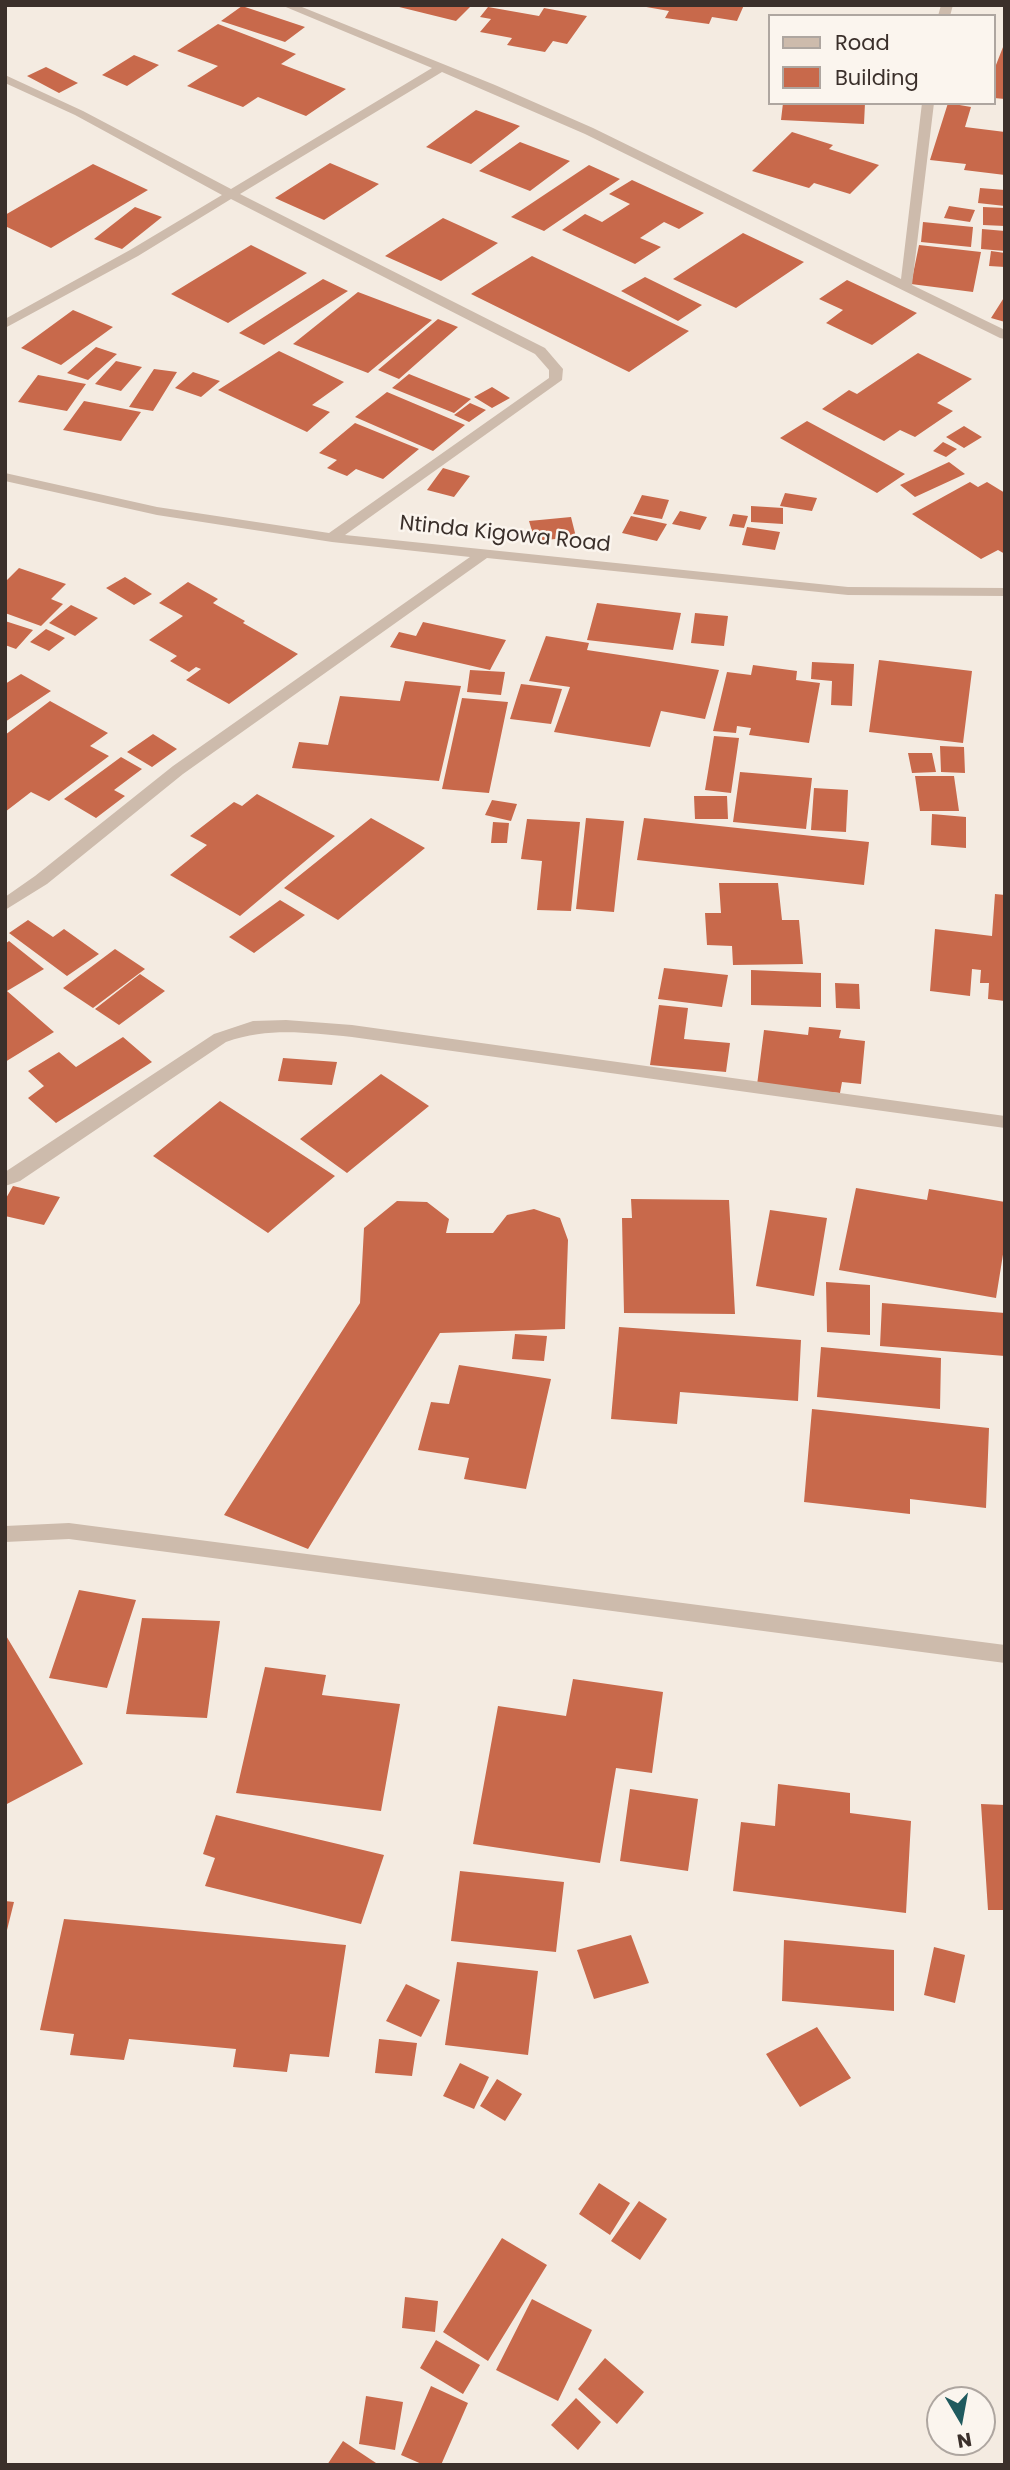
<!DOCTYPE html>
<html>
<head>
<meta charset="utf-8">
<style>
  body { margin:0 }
  #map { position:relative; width:1010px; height:2470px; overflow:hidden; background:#f4ebe1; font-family:Poppins,sans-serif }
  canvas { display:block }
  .frame { position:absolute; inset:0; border:7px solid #3b302b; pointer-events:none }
  .legend { position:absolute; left:768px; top:14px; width:228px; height:91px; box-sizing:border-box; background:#fbf5ee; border:2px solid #aea6a0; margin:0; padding:9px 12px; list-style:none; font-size:21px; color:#3b302b }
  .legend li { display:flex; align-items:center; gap:14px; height:35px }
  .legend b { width:35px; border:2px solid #aea6a0 }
  .north { position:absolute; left:926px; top:2386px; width:70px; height:70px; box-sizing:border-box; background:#fbf5ee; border:2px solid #aea6a0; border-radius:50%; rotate:170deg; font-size:19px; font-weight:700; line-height:28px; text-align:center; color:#3b302b }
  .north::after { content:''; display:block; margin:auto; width:24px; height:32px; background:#1f5a5e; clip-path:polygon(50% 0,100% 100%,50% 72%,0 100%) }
</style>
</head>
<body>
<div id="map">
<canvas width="1010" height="2470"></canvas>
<div class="frame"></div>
<ul class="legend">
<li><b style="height:9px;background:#cdbbac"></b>Road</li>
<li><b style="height:19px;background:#c8694b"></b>Building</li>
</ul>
<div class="north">N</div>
</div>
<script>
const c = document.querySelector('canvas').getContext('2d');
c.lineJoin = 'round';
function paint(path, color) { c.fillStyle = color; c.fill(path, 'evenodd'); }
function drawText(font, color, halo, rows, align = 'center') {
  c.font = font + ' Poppins,sans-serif'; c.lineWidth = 5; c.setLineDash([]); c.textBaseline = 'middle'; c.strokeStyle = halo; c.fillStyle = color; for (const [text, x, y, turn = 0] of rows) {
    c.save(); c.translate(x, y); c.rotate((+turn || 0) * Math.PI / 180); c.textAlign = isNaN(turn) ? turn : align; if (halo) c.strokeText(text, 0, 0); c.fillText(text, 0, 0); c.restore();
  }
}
paint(new Path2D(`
  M391,5H472L456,21Z
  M635,5H744L737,21L712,17L709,24L665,18L669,11Z
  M242,6L305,27L285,42L221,21Z
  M488,7L539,16L544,8L587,16L567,44L553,41L545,52L507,45L512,38L480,32L491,19L480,17Z
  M218,24L296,54L281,64L346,89L306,116L258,97L243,107L187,86L218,66L177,51Z
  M1005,42V99L994,98V70Z
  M134,55L159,65L127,86L102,75Z
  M46,67L78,83L59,93L27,76Z
  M783,103H865L864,124L781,120Z
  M948,103L971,107L965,127L1005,132V175L964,170L966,164L930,160Z
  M476,110L520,126L471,164L426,147Z
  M792,132L833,145L829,149L879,165L850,194L814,183L809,188L752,171Z
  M520,142L570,161L530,191L479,171Z
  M330,163L379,184L324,220L275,198Z
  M93,164L148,190L51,248L5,226V215Z
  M589,165L620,179L544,231L511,217Z
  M632,180L704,213L679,229L664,222L640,238L661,247L635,264L562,230L585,214L602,222L630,204L609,194Z
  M980,188L1005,190V206L978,203Z
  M949,206L975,210L970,222L944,218Z
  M135,207L162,217L122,249L94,239Z
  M983,207L1005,208V226L983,225Z
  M443,218L498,243L441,281L385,256Z
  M923,222L973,227L971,247L921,242Z
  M982,229L1005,231V251L981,249Z
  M743,233L804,262L736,308L673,279Z
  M251,245L307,273L228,323L171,294Z
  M919,245L981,252L973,292L911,284Z
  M991,251L1005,253V267L989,266Z
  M532,256L689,331L629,372L471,294Z
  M645,277L702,305L678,321L621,291Z
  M323,279L348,291L264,345L239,333Z
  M847,280L917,313L872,345L826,323L843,310L819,299Z
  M358,292L432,320L368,373L293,344Z
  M1005,296V322L991,318Z
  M73,310L113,327L61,365L21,348Z
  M438,319L458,327L399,379L378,370Z
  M96,347L117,354L88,380L67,373Z
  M279,351L344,382L312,405L330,412L307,432L218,390Z
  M918,353L972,379L937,403L953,411L915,437L900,430L884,441L822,409L849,390L857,394Z
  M116,361L142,367L121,391L95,384Z
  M154,369L177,372L153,411L129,407Z
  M193,372L220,381L201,397L175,388Z
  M409,374L471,399L454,413L392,388Z
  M38,375L86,384L67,411L18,402Z
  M492,387L510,398L492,408L474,397Z
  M387,392L465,425L433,451L355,417Z
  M84,401L141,412L121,441L63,430Z
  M470,403L486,410L469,422L454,415Z
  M807,421L905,474L877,493L780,438Z
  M355,423L419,449L383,479L356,469L347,476L327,468L337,460L319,453Z
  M964,426L982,437L964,448L946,437Z
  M943,442L957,449L946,457L933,451Z
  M949,462L965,474L915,497L900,485Z
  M443,468L470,476L454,497L427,490Z
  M970,482L978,487L987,482L1005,493V554L998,550L981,559L912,514Z
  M785,493L817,498L812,511L780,506Z
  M642,495L669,500L662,519L633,514Z
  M751,506L783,508V524L751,522Z
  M680,511L707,517L700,530L672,524Z
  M733,514L748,516L744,528L729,526Z
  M631,516L667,524L657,541L622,533Z
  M571,517L576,537L535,541L529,521Z
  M747,527L780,532L775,550L742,545Z
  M19,568L66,584L51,599L63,604L41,626L5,613V582Z
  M125,577L152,594L134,605L106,588Z
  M188,582L218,599L213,603L245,621L243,623L298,654L229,704L186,680L201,669L196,667L189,672L170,661L177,656L149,640L183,616L159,603Z
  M597,603L681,613L673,650L587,640Z
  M71,605L98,618L75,636L49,623Z
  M695,613L728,616L724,646L691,643Z
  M5,621L33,630L16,649L5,645Z
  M423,622L506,640L490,670L390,647L399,632L416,636Z
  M46,629L65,638L49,651L30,642Z
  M546,636L589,643L587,650L719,670L705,719L661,711L650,747L554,732L570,687L529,681Z
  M879,660L972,671L963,743L869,732Z
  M812,662L854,664L852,706L831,705L832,681L811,679Z
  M753,665L797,671L796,680L820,683L809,743L749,735L751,728L737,726L736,733L713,731L727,672L751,675Z
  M470,670L505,672L501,695L467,692Z
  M21,674L51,691L5,722V684Z
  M405,681L461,686L439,781L292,768L299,742L328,745L340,696L400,701Z
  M521,684L562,689L551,724L510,719Z
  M462,698L508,702L489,793L442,789Z
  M50,701L108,733L90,746L109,756L49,801L31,792L5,812V735Z
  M153,734L177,749L152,767L127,752Z
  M714,736L739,738L731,793L705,790Z
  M940,746L964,747L965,773L941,772Z
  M908,753H932L936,772L912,773Z
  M121,757L142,769L114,790L125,796L96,818L64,799Z
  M740,772L812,778L806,829L733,822Z
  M915,776H954L959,811H920Z
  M814,788L848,790L846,832L811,830Z
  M257,794L335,836L240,916L170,875L207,845L190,836L234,802L242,806Z
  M694,796H727L728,819H695Z
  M492,800L517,804L511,821L485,815Z
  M932,814L966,817V848L931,845Z
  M371,818L425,848L338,920L284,888Z
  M586,818L624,821L614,912L576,909Z
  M644,818L869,842L864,885L637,860Z
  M527,819L580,822L571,911L537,910L542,861L521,859Z
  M493,822L509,823L507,843H491Z
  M719,883H778L782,920H799L803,964L733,965L732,946L707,945L705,913H721Z
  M995,894L1005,895V1001L988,999L989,983H980L981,970L972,969L970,996L930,991L935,929L992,936Z
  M280,900L305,915L254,953L229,937Z
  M28,920L53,937L64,929L99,954L67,976L9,933Z
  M9,941L44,969L7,991L54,1032L5,1062V944Z
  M115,949L145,969L93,1008L63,988Z
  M664,968L728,975L722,1007L658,999Z
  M751,970L821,973V1007L751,1005Z
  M140,974L165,991L119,1025L95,1009Z
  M835,983L859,984L860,1009L836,1008Z
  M659,1005L688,1008L684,1039L730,1043L726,1072L650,1065Z
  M809,1027L841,1030L839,1038L865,1041L861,1084L842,1082L840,1093L757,1085L764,1030L808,1035Z
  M123,1037L152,1062L56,1123L28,1098L44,1086L28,1071L59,1052L76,1067Z
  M283,1058L337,1062L332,1085L278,1081Z
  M381,1074L429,1106L347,1173L300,1139Z
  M220,1101L335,1176L268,1233L153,1156Z
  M13,1186L60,1197L44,1225L5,1216V1200Z
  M856,1188L927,1200L929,1189L1005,1202V1242L996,1298L839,1270Z
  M631,1199L729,1200L735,1314L624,1313L622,1218H632Z
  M397,1201L427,1202L449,1219L446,1233H493L507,1215L534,1209L560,1218L568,1240L565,1329L440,1333L308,1549L224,1515L360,1303L364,1228Z
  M770,1210L827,1218L814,1296L756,1286Z
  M826,1282L870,1285V1335L827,1332Z
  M882,1303L1005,1313V1356L880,1346Z
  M619,1327L801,1340L798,1401L680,1392L677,1424L611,1419Z
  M515,1334L547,1336L544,1361L512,1359Z
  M821,1347L941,1358L940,1409L817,1397Z
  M459,1365L551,1379L526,1489L464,1479L469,1458L418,1450L431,1402L449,1404Z
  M812,1409L989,1428L986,1508L910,1499V1514L804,1502Z
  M79,1590L136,1600L107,1688L49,1678Z
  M142,1618L220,1621L207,1718L126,1714Z
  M5,1634L83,1764L5,1805Z
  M265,1667L326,1675L322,1695L400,1704L381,1811L236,1793Z
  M573,1679L663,1692L652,1773L616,1768L600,1863L473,1844L498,1706L566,1716Z
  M778,1784L850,1793V1813L911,1821L906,1913L733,1891L741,1822L775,1826Z
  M630,1789L698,1799L688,1871L620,1861Z
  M981,1804L1005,1805V1910H988Z
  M216,1815L384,1855L361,1924L205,1886L215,1858L203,1854Z
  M460,1871L564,1882L556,1952L451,1941Z
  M5,1901L14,1902L6,1934H5Z
  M64,1919L346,1945L329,2057L290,2054L287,2072L233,2067L236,2049L129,2039L124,2060L70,2055L74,2034L40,2030Z
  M631,1935L649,1983L594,1999L577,1950Z
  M784,1940L894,1950V2011L782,2001Z
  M934,1947L965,1955L955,2003L924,1995Z
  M457,1962L538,1971L528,2055L445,2045Z
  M406,1984L440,2000L421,2037L386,2021Z
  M817,2027L851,2078L800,2107L766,2054Z
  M379,2039L417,2043L412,2076L375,2073Z
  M460,2063L489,2077L474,2109L443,2096Z
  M497,2079L522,2094L505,2121L480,2106Z
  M599,2183L630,2203L610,2235L579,2214Z
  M639,2201L667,2219L640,2260L611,2241Z
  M502,2238L547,2265L488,2361L443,2332Z
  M405,2297L438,2301L435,2332L402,2328Z
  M532,2299L592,2330L558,2401L496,2370Z
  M436,2340L480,2365L463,2394L420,2368Z
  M605,2358L644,2392L617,2424L578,2389Z
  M431,2386L468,2403L441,2465H424L401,2455Z
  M366,2396L403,2402L395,2450L359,2444Z
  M576,2398L601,2422L578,2450L551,2425Z
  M343,2441L379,2465H327Z`), '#c8694b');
paint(new Path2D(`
  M281,5H297L495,85L593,128L901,279L922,103H934L912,285L1005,330V339L1000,338L585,134L442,72L240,194L545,348L563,369L562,380L345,535L848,587L1005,588V596L848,595L487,558L183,774L47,884L5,910V897L35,876L173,766L470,557L332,542L157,515L5,481V473L157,507L329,533L549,378V370L535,354L231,199L138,256L5,328V319L130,250L222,195L75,115L5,83V75L83,111L231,189L432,68Z
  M941,5H953L950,16H938Z
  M286,1020L352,1025L1005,1116V1128L352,1037C305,1033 271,1027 226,1042L20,1181L5,1186V1172L214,1034L253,1021Z
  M69,1523L1005,1645V1663L69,1539L5,1542V1526Z`), '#cdbbac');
drawText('21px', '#3b302b', '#fbf5ee', [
  ["Ntinda Kigowa Road",505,535,6]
]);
</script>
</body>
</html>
